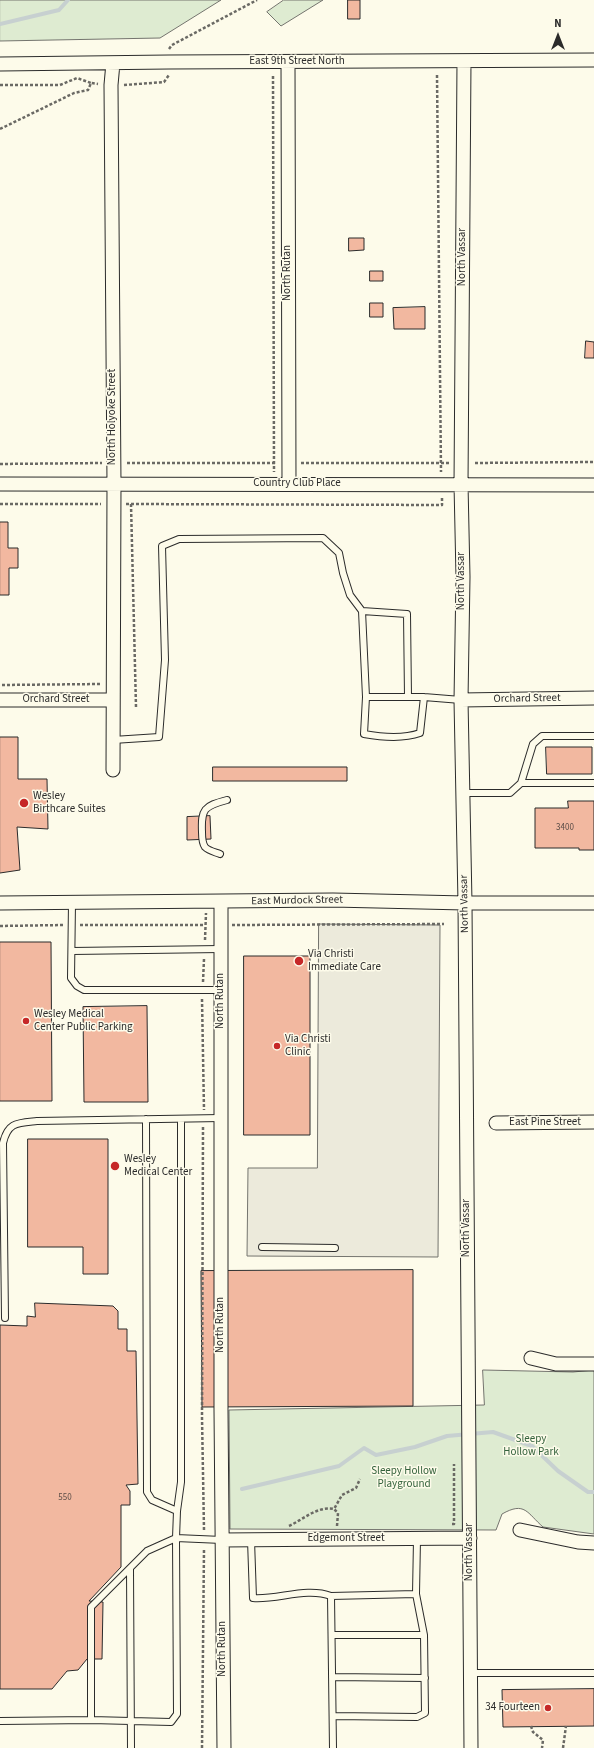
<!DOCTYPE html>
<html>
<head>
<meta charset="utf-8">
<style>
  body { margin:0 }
  #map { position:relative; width:594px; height:1748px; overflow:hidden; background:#fdfbea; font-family:"Source Sans 3",sans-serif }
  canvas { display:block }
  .north { position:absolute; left:538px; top:16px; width:40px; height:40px; -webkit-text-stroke:3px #fdfbea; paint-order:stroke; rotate:0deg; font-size:11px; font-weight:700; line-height:16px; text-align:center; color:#2b2b2b }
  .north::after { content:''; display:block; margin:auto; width:14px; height:18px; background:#2b2b2b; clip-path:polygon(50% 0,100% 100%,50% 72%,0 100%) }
</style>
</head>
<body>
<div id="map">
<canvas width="594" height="1748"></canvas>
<div class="north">N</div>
</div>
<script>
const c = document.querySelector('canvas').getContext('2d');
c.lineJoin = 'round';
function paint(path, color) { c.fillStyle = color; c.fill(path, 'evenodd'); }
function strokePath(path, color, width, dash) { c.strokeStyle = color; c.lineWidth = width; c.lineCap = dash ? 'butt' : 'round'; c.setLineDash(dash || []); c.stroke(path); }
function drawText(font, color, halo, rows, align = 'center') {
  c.font = font + ' "Source Sans 3",sans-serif'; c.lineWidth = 3; c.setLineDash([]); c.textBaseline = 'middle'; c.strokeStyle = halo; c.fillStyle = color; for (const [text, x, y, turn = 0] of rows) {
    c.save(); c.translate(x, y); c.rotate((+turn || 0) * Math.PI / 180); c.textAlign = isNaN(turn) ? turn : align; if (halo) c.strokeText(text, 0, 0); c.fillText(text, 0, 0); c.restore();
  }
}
const green = new Path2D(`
  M0,0H221L160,38L0,41Z
  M284,0H323L281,26L267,12Z
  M483,1370L573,1372L594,1370V1534L543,1527C527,1513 525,1501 502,1514L496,1530L230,1529L229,1410L484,1405Z`);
paint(green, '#deebd1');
strokePath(green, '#74746e', 1);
const parking = new Path2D(`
  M319,924L440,925L438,1257L247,1256L248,1168H317Z`);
paint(parking, '#eceadb');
strokePath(parking, '#74746e', 1);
strokePath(new Path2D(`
  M0,24L59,10L68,0
  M242,1489L339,1466L364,1448L376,1455L415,1447L447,1436L493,1432L532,1446L558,1471L588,1492H594`), '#c7d0d0', 4);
const building = new Path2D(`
  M348,0H360V19H348Z
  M349,238H364V250L349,251Z
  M370,271H383V281H370Z
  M370,303H383V317H370Z
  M425,307V329H394L393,308Z
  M586,341L594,342V358H585Z
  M0,522H8V548H18V568H9V595H0Z
  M0,737H18V779H47L48,829L17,827L20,870L0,873Z
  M546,747H592V774H547Z
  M213,767H347V781H213Z
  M568,801H594V850H579V848H535V808H568Z
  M210,816L211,839L187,840V817Z
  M0,942H51L52,1101H0Z
  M244,956H310V1135H244Z
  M147,1006L148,1102H84L83,1007Z
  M28,1139H108V1274H83V1247H28Z
  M413,1270V1406L202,1407L201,1271Z
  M35,1303L113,1306L118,1311V1329H127V1351H136L138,1484L126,1485L130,1491V1505H121V1567L89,1601L103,1602L102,1659H87L78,1670L67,1671L52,1689H0V1325L27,1326V1316L35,1317Z
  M594,1689V1726L503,1727L502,1690Z`);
paint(building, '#f2b8a0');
strokePath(building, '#2b2b2b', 1);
const lane = new Path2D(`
  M362,611L407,614L408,697
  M366,697L364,734C381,737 403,739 420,733L424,697
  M113,740L159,737L165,660L162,546L179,539L323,538L339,553L343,573L350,595L362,611L366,697H424L461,700
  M521,783H594
  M463,793H510L521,783L533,744L542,736H594
  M220,854C215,852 209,851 205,847C202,843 202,837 202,832C201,809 204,806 227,800
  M72,903L71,978L77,986L84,990H221
  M72,951L221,949
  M146,1119L147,1492L152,1500L177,1511
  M262,1247L335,1248
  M5,1318L3,1143C8,1122 17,1123 37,1121L221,1118
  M251,1540L253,1598C278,1600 306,1587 331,1596L333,1748
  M130,1569L131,1748
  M331,1596L416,1594
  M332,1635H424
  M471,1673H594
  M332,1677L425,1678
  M333,1716L417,1717L425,1713L424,1635L416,1594L417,1539
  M91,1720L171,1722L177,1714L176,1538L177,1511L181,1482V1119
  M0,1721L91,1720V1607L147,1551L176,1538L222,1540`);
const street = new Path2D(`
  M464,61L461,484L463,577L461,700L465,903L471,1748
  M288,62L289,484
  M113,63L111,85L114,484L113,770
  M0,64L169,62L594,60
  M0,484L594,485
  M0,700H113
  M461,700L594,698
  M221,902V1410L224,1748
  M0,903L333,900L465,903H594
  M496,1123L594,1122
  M531,1358L556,1364H594
  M520,1530L578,1542L594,1543
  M222,1540L470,1538`);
strokePath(lane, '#2b2b2b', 8);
strokePath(street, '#2b2b2b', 15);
strokePath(new Path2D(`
  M169,49L172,45L257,0
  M437,75L441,472
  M273,76L274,472
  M0,85H60L77,78L91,83
  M124,85L164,82L169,75
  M0,129L74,93L88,90L91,83L98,84
  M127,463H276
  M301,463H450
  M475,463L594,462
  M0,464L102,463
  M0,504H101
  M126,504L442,505V497
  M131,504L136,707
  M2,685L101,684
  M80,925H205
  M232,925L444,924
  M0,926L63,925
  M205,940L206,913
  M203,982L204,959
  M202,999L204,1110
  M203,1127L202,1417L204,1530
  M452,1524H454V1464
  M289,1526C304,1519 317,1506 334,1509
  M337,1526L338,1513L334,1509L342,1495L356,1488L360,1479
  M531,1726L533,1732L543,1740L542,1748
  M202,1748L204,1549
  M563,1748L566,1726`), '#6a6964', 2.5, [3, 2]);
strokePath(lane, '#fdfbea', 6);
strokePath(street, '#fdfbea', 13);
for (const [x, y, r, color] of [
  [24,803,5,"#c62828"],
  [299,961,5,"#c62828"],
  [26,1021,4,"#c62828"],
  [277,1046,4,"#c62828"],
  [115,1166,5,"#c62828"],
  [548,1708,4,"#c62828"]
]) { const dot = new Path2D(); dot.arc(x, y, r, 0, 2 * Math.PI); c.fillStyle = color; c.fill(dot); strokePath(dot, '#fdfbea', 1.5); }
drawText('9px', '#5d4e48', null, [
  ["3400",565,828],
  ["550",65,1498]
]);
drawText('11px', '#2b2b2b', '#fdfbea', [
  ["East 9th Street North",297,62],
  ["North Vassar",463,257,-90],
  ["North Rutan",288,273,-90],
  ["North Holyoke Street",113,417,-90],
  ["Country Club Place",297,484],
  ["North Vassar",462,581,-90],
  ["Orchard Street",527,699,-1],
  ["Orchard Street",56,700],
  ["East Murdock Street",297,901,-1],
  ["North Vassar",465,904,-91],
  ["North Rutan",221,1001,-90],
  ["East Pine Street",545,1123],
  ["North Vassar",467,1228,-90],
  ["North Rutan",221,1325,-90],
  ["Edgemont Street",346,1539],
  ["North Vassar",470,1552,-90],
  ["North Rutan",223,1649,-90]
]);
drawText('11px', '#2b2b2b', '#fdfbea', [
  ["Wesley",33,797],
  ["Birthcare Suites",33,810],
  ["Via Christi",308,955],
  ["Immediate Care",308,968],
  ["Wesley Medical",34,1015],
  ["Center Public Parking",34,1028],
  ["Via Christi",285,1040],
  ["Clinic",285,1053],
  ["Wesley",124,1160],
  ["Medical Center",124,1173],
  ["34 Fourteen",540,1708,"right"]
], 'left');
drawText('11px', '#34623c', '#fdfbea', [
  ["Sleepy",531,1440],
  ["Hollow Park",531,1453],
  ["Sleepy Hollow",404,1472],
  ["Playground",404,1485]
]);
</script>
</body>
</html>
